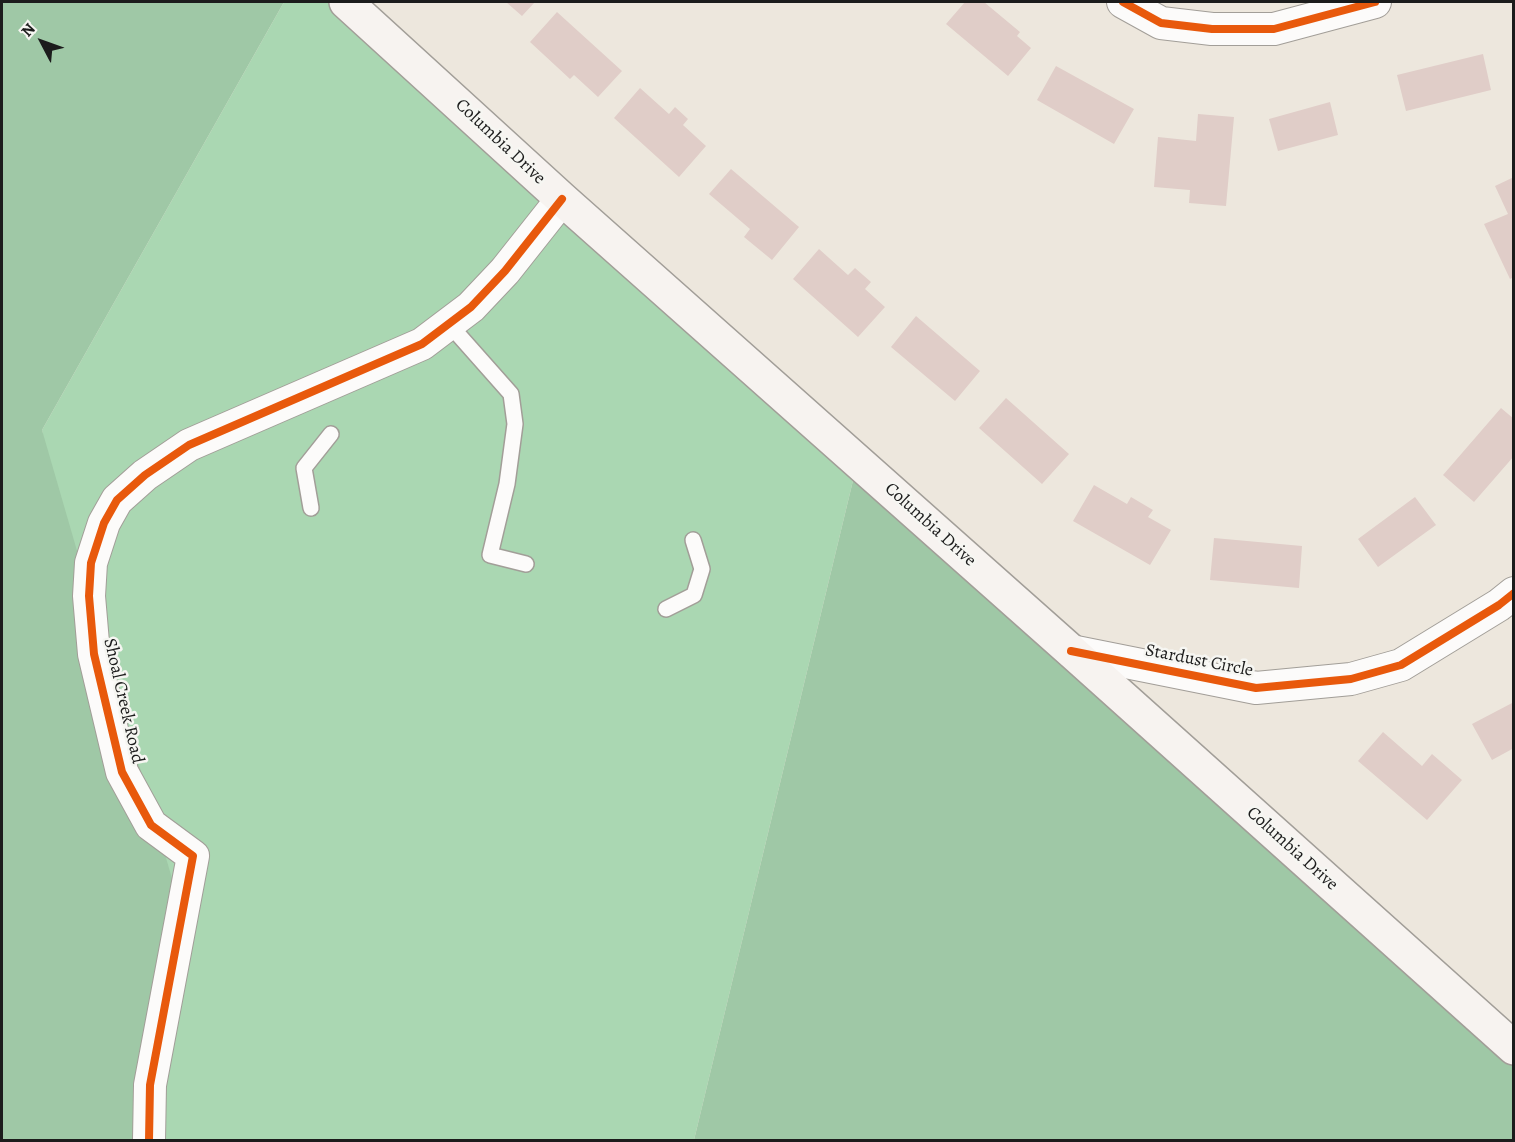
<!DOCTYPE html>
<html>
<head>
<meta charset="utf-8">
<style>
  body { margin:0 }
  #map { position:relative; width:1515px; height:1142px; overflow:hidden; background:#ede7dd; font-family:Alegreya,serif }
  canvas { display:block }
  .frame { position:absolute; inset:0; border:3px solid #1c1c1c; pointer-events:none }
  .north { position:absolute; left:12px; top:12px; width:60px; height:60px; -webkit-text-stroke:4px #f6f6f2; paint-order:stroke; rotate:311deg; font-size:16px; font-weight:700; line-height:24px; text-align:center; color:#1c1c1c }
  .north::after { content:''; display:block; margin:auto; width:21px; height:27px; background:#1c1c1c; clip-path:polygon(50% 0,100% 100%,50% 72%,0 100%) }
</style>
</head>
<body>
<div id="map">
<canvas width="1515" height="1142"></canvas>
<div class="frame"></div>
<div class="north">N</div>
</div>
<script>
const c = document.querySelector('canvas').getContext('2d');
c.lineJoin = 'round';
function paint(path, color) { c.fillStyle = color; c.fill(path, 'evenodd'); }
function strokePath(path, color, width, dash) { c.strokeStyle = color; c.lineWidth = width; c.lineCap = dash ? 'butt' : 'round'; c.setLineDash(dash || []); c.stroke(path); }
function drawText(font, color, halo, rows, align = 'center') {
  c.font = font + ' Alegreya,serif'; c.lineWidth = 5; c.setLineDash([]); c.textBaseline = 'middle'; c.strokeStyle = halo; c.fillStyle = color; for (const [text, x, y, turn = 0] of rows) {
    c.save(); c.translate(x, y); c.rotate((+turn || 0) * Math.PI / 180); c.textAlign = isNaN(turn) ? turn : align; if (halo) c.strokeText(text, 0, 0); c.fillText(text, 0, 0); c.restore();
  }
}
paint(new Path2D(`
  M284,2H327L624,244L857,464L694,1140H162L42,430Z`), '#aad7b2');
paint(new Path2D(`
  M2,2H284L42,430L191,944L137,1129L162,1140H2Z
  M857,464L1513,1052V1140H694Z`), '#9fc8a6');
paint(new Path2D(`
  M506,2H535L522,16Z
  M965,2H984L1020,32L1017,36L1031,48L1008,76L946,24Z
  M557,12L622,71L598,97L574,75L570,79L530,42Z
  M1483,54L1491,90L1406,111L1397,75Z
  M1056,66L1134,109L1114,144L1037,100Z
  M640,88L669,114L675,107L688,119L683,125L706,146L679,177L614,118Z
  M1330,102L1338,135L1278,151L1269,119Z
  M1198,114L1234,117L1226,206L1189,203L1190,190L1154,187L1158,137L1196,141Z
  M731,169L799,227L772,260L744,237L750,229L709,194Z
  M1514,177V277L1510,279L1484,224L1508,214L1495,186Z
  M819,249L848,275L855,268L871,282L865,289L885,307L858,337L793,279Z
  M916,316L980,371L955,401L891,347Z
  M1006,398L1069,454L1042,484L979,428Z
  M1501,408L1514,419V456L1474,502L1443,475Z
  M1094,485L1127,504L1131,497L1153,510L1148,517L1171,530L1150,565L1073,521Z
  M1415,497L1436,525L1378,567L1358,539Z
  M1214,538L1302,546L1299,588L1210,580Z
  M1514,702V748L1492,760L1472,724Z
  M1383,732L1422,766L1432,754L1462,780L1427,820L1358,761Z`), '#e0cdc8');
const lane = new Path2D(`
  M449,324L511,394L515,424L507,484L490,555L526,564
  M311,508L304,468L331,434
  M666,609L694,595L702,569L693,540`);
const street = new Path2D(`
  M1123,2L1161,23L1212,29H1274L1375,2
  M1071,651L1256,688L1351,679L1401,665L1499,605L1514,593
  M149,1140L150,1085L193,856L151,825L122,772L94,654L89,596L91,563L104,523L117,500L145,475L189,445L422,344L471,307L505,271L562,199`);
const secondary = new Path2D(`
  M346,2L562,199L1071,651L1514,1048`);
strokePath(lane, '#a29e98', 18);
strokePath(street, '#a29e98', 34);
strokePath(secondary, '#a29e98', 36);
strokePath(lane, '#fcfbfa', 15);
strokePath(street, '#fcfbfa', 32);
strokePath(secondary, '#f7f3f0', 33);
strokePath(new Path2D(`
  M1123,2L1161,23L1212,29H1274L1375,2
  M1071,651L1256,688L1351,679L1401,665L1499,605L1514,593
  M149,1140L150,1085L193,856L151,825L122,772L94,654L89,596L91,563L104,523L117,500L145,475L189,445L422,344L471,307L505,271L562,199`), '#e8590c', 8);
drawText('18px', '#1c1c1c', '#f6f6f2', [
  ["Columbia Drive",500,142,43],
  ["Columbia Drive",930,525,42],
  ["Stardust Circle",1199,661,11],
  ["Shoal Creek Road",123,701,77],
  ["Columbia Drive",1292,849,42]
]);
</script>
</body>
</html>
